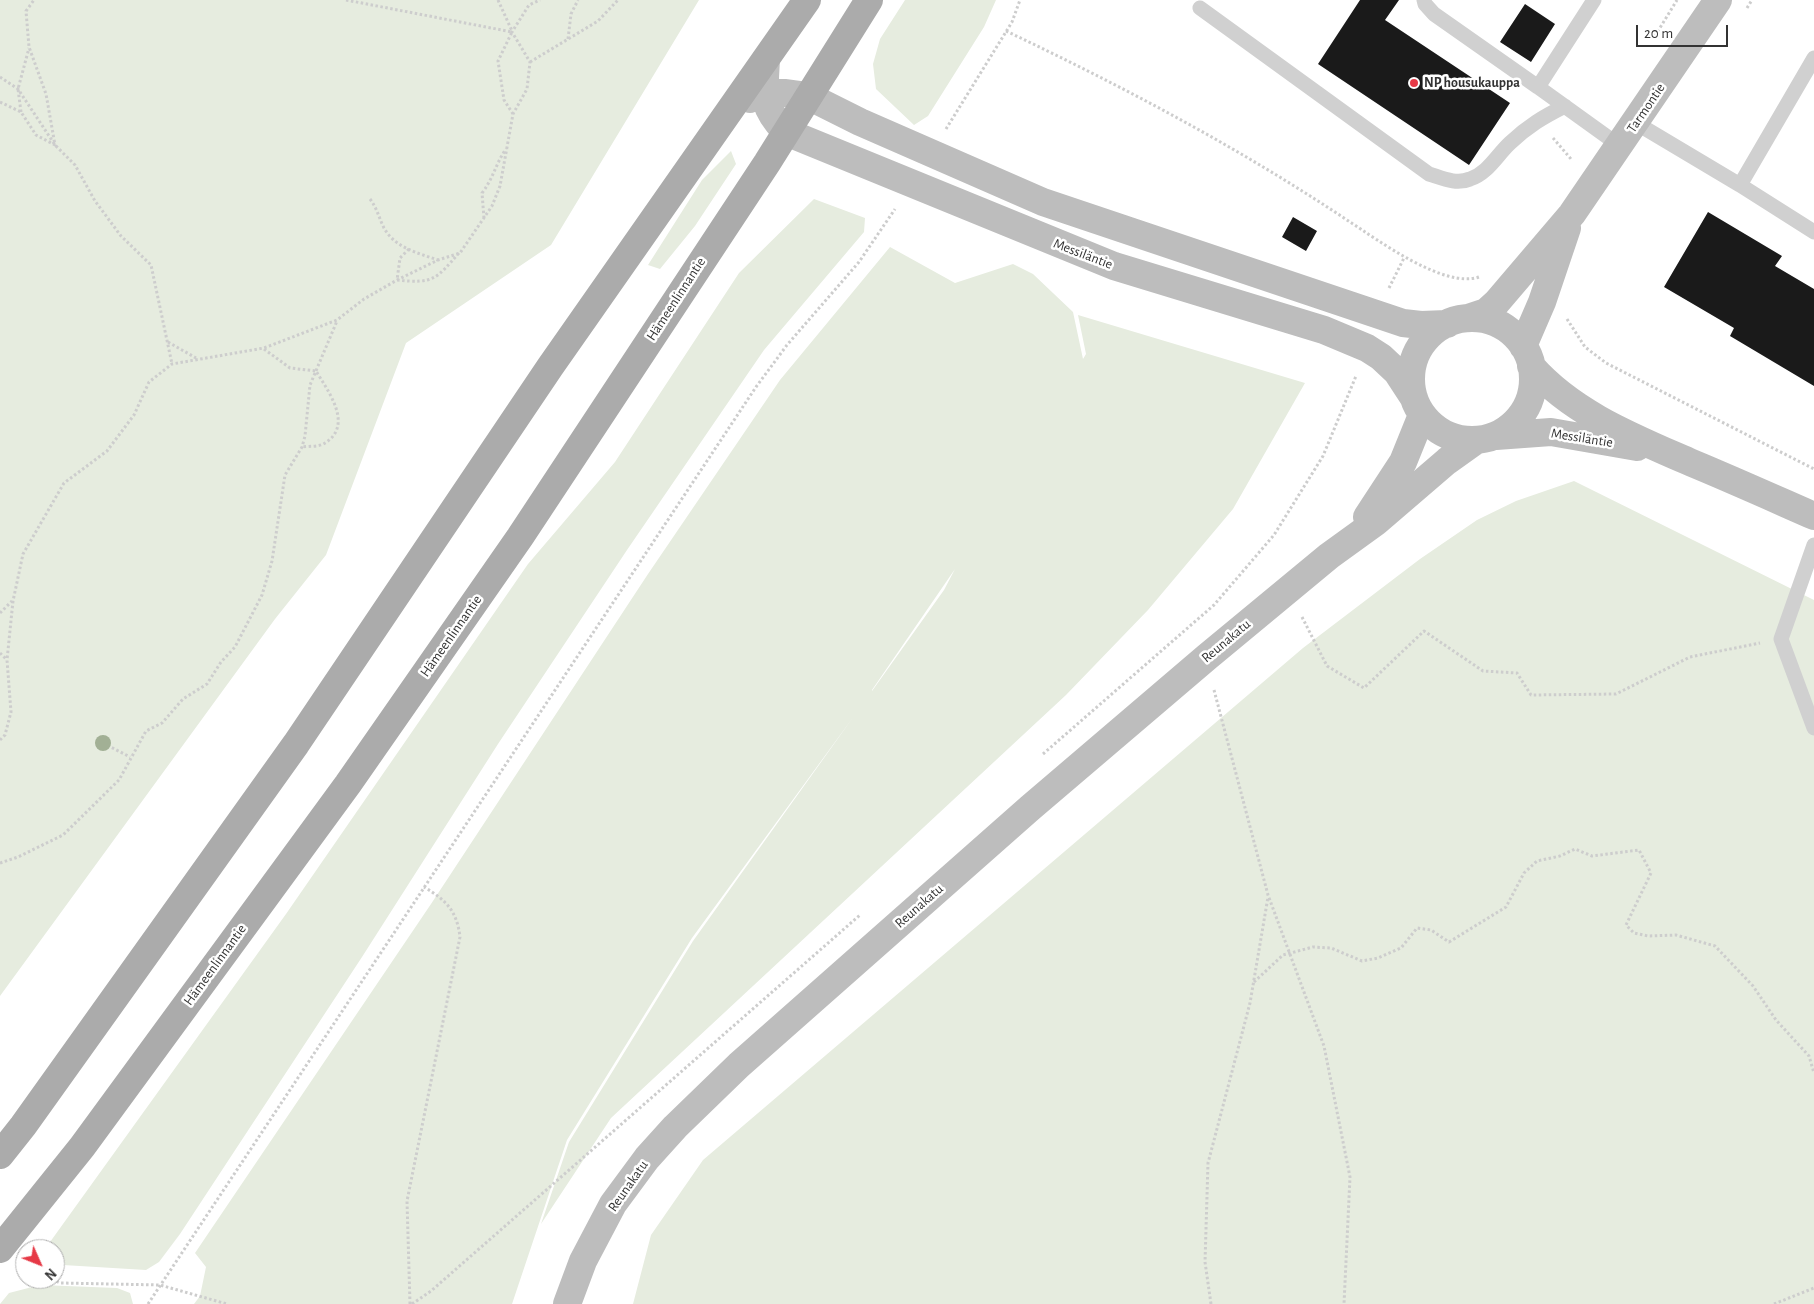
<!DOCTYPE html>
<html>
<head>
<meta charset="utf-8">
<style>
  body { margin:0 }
  #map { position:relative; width:1814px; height:1304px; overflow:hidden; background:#fff; font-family:"Alegreya Sans",sans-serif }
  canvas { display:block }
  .north { position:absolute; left:15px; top:1239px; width:50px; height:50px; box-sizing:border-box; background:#fff; border:1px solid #adadad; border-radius:50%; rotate:134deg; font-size:14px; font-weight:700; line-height:20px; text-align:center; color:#333 }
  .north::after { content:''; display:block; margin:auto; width:18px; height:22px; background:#e63946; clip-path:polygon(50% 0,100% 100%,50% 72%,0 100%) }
  .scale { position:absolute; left:1636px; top:25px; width:92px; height:22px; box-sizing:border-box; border:2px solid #333; border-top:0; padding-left:6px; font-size:15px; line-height:18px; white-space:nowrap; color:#333; -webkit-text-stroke:4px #fff; paint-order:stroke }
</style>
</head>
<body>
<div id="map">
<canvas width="1814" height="1304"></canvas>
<div class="north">N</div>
<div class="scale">20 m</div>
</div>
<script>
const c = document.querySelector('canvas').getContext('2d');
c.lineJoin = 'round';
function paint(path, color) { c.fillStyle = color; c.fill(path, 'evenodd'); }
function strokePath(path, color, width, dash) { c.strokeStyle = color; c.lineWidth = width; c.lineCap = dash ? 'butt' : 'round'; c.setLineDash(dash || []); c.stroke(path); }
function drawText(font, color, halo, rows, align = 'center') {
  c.font = font + ' "Alegreya Sans",sans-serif'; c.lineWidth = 5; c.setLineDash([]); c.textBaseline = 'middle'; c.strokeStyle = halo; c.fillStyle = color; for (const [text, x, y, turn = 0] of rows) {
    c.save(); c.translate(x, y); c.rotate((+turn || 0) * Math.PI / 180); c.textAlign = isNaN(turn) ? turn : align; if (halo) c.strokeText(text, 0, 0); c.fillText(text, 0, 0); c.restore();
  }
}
paint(new Path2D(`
  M0,0H699L551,245L406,343L326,555L275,619L0,996Z
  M905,0H996L984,27L928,116L914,125L876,89L873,64L880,39Z
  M731,151L736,164L695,226L660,269L648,265L702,180Z
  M814,199L865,218L864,232L764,350L627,550L498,744L362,957L180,1234L159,1262L146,1270L63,1265L55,1259V1249H45L286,914L528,564L615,462L739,273Z
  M890,247L955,283L1013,264L1033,274L1073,312L1083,359L1086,354L1078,315L1305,383L1233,509L1148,610L1066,695L611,1118L541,1224L569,1142L693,941L854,716L692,938L567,1140L512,1304H194L200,1296L206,1267L195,1253L431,904L648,574L780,380ZM955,569L944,590L872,691V690Z
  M1574,481L1814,600V1304H633L651,1235L703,1160L1303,648L1420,559L1477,520L1516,501Z
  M40,1285L117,1288L130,1293L133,1304H0L9,1293Z`), '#e6ecdf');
paint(new Path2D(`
  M1360,0H1399L1385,20L1510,103L1469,165L1318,64Z
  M1525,4L1555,24L1531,62L1500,42Z
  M1708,212L1782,256L1775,266L1814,289V386L1730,336L1734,328L1664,287Z
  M1293,217L1317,231L1306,251L1282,237Z`), '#1a1a1a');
strokePath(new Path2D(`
  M346,0L512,32L498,61L504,100L513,114
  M498,0L512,31
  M1747,8L1752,0
  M1006,31C1124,87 1241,149 1350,222C1378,240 1444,289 1479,277
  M1655,36L1677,0
  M568,39L571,14L578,0
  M530,62L598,21L618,0
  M0,77L18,89L55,145L75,165L95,201L121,236L151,265L172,364
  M0,102L21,112L36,135L55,145L46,94L29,47L26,11L34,0
  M21,112L18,89L29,48
  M946,129L1012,22L1020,0
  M1553,138L1571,159
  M370,199C377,208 379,218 384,228C395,248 418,253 438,260
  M484,218L482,193C493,179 496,163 506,149
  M409,249L400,258L397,280C434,284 436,279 459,253
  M1389,288L1404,258
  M1567,319L1585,347L1606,363L1814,469
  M168,342L196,358
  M264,349L290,368L316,371C328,391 354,425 325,443C320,447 309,446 302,447
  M0,613L12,601
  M1302,617L1327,666L1364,688L1424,631L1483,671L1517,673L1531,695L1616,694L1690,657L1760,643
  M0,653L7,660
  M1214,690L1268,895L1324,1046L1350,1177L1344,1304
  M0,740L5,735L11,712L7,660L13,601L23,554L64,483L107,451L134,415L149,382L172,364L264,348L337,320L364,299L397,280L438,260L460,253L492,206L500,186L513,114L527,89L530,62L512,32L529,5L540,0
  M103,743L130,757
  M1043,754L1214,605L1274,535L1323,456L1356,376
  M0,863L18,857L63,835L119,780L146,731L162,723L183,699L207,684L221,662L235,647L262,595L272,561L285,475L302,447L305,436L310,385L337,321
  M1254,982L1283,955L1313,947L1331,948L1362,961L1378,958L1401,948L1417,928L1431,930L1449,942L1506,907L1524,873L1537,861L1560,856L1575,849L1592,856L1639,850L1651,873L1626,925L1634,933L1648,936L1676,935L1715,946L1753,986L1776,1020L1809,1056L1814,1073
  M52,1279L60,1283L160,1285L227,1304
  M148,1304L756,387L787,345L859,262L895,209
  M410,1304L407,1201L460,937C457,911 446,900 424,887
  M412,1304L431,1291L860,915
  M1211,1304L1205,1262L1208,1163L1250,1003L1268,897
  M1774,1304L1814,1288`), '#cdcdcd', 3, [2.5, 2.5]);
strokePath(new Path2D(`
  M1424,0L1425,4L1434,14L1538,87
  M1594,0L1538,87L1620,146
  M1200,8L1429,174C1442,178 1456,185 1470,179C1488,173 1497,155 1510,143C1528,126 1543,117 1565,106
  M1636,123L1740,185L1814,232
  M1740,185L1814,58
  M1814,545L1781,639L1814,728`), '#d0d0d0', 15);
strokePath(new Path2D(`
  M766,60C764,94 761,106 786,132L1114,266L1324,330L1367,348L1381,357L1397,372L1414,398
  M750,99L764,93H786L808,96L860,122L1043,202L1403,323L1421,325L1447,324
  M1468,318L1486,312L1497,302L1572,214L1718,0
  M1411 379a61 61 0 1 1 122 0a61 61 0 1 1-122 0Z
  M1523,346L1542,302L1567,228
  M1531,366C1573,414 1635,438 1692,463C1733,480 1773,498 1814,516
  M1496,436L1551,432L1637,447
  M1367,517L1403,462L1422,415
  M567,1304L583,1261L613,1204L647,1158L675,1127L739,1065L1030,808L1207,657L1329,556L1376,522L1447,461L1475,441`), '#bdbdbd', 28);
strokePath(new Path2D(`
  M0,1155L23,1126L296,744L550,367L807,0
  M0,1249L82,1147L348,784L520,537L767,163L869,0`), '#ababab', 28);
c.fillStyle = '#a2b095';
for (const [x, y] of [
  [103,743]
]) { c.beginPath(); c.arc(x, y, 8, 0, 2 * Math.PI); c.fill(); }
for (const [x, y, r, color] of [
  [1414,83,5,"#e63946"]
]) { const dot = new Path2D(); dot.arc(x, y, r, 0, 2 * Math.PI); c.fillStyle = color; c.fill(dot); strokePath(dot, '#fff', 2); }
drawText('bold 14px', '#333', '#fff', [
  ["NP housukauppa",1424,83]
], 'left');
drawText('14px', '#333', '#fff', [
  ["Tarmontie",1646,108,-56],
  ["Messiläntie",1083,254,21],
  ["Hämeenlinnantie",676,299,-57],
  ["Messiläntie",1582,438,9],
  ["Hämeenlinnantie",451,636,-55],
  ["Reunakatu",1226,641,-40],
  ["Reunakatu",919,906,-41],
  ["Hämeenlinnantie",215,965,-54],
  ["Reunakatu",628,1186,-55]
]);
</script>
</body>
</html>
